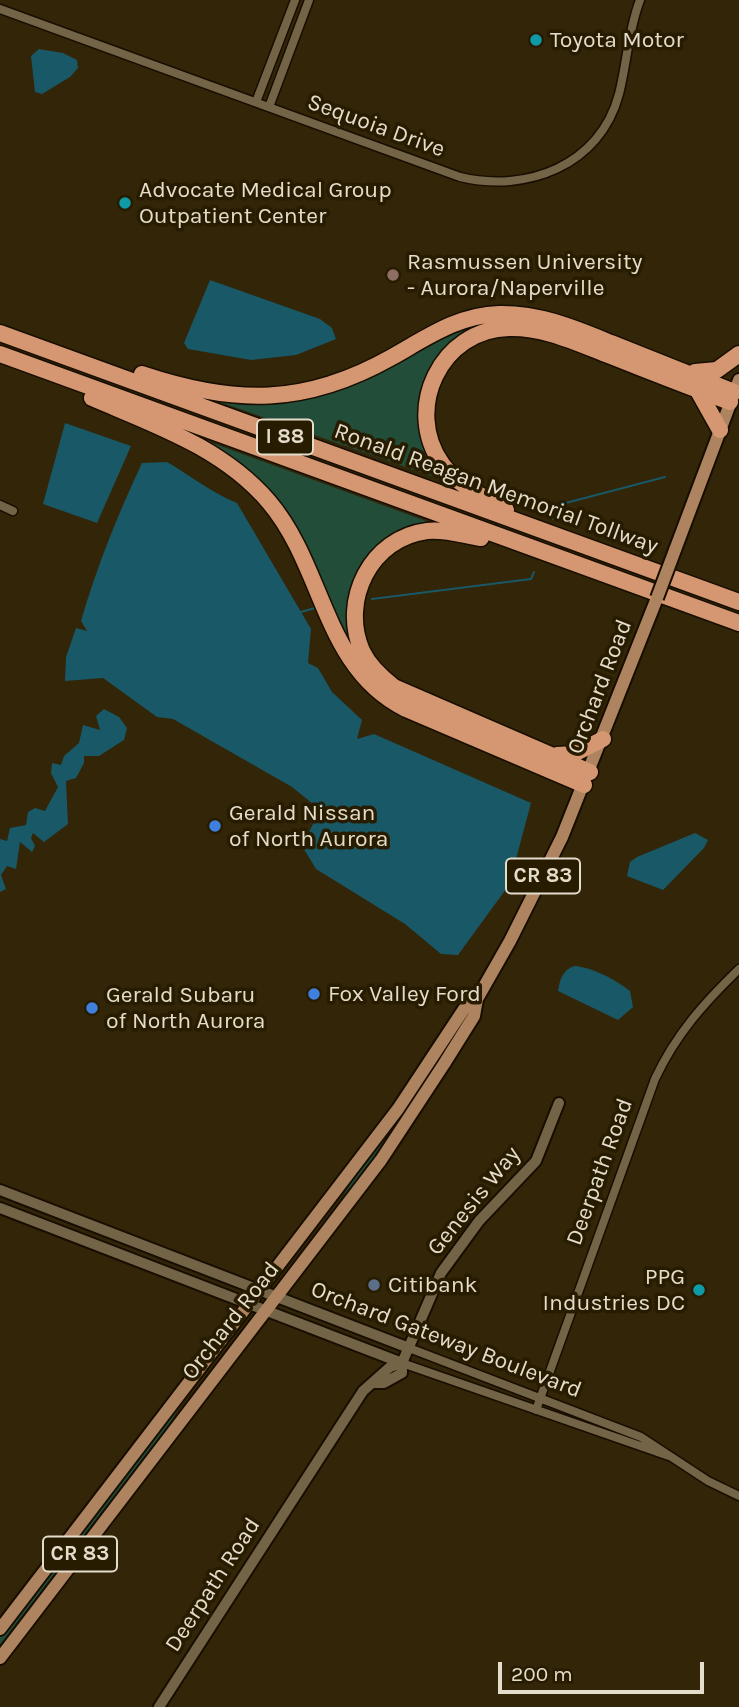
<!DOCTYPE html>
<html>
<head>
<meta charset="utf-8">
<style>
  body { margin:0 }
  #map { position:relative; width:739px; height:1707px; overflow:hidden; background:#322508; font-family:Karla,sans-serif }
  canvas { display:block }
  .scale { position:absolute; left:498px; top:1662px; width:206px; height:32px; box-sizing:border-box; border:4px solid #e5ddcc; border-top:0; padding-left:9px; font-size:21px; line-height:24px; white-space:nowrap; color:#e5ddcc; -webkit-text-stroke:5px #281c00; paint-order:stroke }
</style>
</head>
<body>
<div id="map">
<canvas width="739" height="1707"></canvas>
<div class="scale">200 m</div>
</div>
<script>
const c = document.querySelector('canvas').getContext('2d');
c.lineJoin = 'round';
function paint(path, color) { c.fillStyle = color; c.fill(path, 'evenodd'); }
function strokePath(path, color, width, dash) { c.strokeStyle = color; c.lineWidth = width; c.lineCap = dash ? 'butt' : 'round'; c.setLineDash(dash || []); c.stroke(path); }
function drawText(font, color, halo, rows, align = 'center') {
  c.font = font + ' Karla,sans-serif'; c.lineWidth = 7; c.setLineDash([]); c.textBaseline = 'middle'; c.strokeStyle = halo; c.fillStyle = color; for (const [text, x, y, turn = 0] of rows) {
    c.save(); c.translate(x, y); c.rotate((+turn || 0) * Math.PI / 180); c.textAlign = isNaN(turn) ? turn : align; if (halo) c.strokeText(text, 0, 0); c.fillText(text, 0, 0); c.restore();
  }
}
paint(new Path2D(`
  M514,320L457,340L444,349L434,366L422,397L446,481L211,399L270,403L453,330L476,323Z
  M196,437L437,525L367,561L356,662L302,540Z
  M469,1007L473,1009L377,1159L330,1219L363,1162Z
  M192,1386L156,1447L0,1651V1636Z`), '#214d39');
paint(new Path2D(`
  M39,49L63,53L77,60L78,68L70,77L42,94L35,92L31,56Z
  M210,280L320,319L332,328L336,339L296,355L251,360L188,349L184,343Z
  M65,423L131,446L97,523L43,504Z
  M167,462C191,476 212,493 237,503L311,629L308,663L318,668L332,692L362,720L357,739L374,734L531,803L509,885L458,955L441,954L405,924L316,869L302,846L316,818L313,804L292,787L173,719L157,717L103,678L65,681L66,657L76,628L87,631L81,621C97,566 118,514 142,463Z
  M104,709L119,717L127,728L124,740L99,756H84V763L76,778L66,781L68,824L44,842L33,833L31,838L35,846L32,852L20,842L16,869L7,866L1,875L6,889L0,892V839L7,841L10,828L26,825L28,812L35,808L45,811L58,787L51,773L52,763L61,765L64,756L79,743L83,725L100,730L96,716Z
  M695,833L708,840L704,848L663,890L627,876L630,862L637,857Z
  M574,966C592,967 616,980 630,991L633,1007L618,1020L558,991C560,979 562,971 574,966Z`), '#195866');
strokePath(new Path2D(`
  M553,519L558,505L665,477
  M372,599L531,579L534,572
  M301,612L315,608`), '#195866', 2);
const minor = new Path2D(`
  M0,9L460,177C526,193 600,166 619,94C627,63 628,31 640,0
  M256,102L295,0
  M269,107L309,0
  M0,505L13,511
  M409,1348L641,1437L708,1481L739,1496
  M402,1363L669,1456
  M536,1410L655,1079C676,1034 704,1003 739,969`);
const tertiary = new Path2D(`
  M0,1190L409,1348
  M0,1208L402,1363
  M374,1383H384L402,1373V1363L441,1273L479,1221L536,1161L559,1103
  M159,1707L363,1391L390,1367L402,1363`);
const primary = new Path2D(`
  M675,550L739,380
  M0,1629L398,1109L464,1009L477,999
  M0,1658L381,1160L444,1064L474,1016L477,999L510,941L562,837L657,598`);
const motorway = new Path2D(`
  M0,333L739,602
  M0,354L739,623
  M695,372L717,370L739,354
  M142,374C235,405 305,406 392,357C426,338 458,315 499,314C539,313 574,328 611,343C652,359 693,376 734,392
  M697,389L720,430
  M92,398C155,425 223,448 269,502C325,568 323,668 406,709L584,785
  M506,510C484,497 457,485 442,464C403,409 441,329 509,328C545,327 579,344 611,356C651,372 690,387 730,402
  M481,538C463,535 445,529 427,531C371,538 340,600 362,651C369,666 381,677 394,687L590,772
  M557,755L574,754L603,739`);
strokePath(minor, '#180e00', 11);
strokePath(tertiary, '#180e00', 14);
strokePath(primary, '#180e00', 16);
strokePath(motorway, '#180e00', 19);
strokePath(minor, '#736447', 8);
strokePath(tertiary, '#736447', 10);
strokePath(primary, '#ae8360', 12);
strokePath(motorway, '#d59771', 16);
const primaryBridge = new Path2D(`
  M657,598L675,550`);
strokePath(primaryBridge, '#180e00', 16, []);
strokePath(primaryBridge, '#ae8360', 12);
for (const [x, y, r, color] of [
  [536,40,7,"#0f9aa8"],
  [125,203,7,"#0f9aa8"],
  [393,275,7,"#8d6e63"],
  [215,826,7,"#3f7fe0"],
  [314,994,7,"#3f7fe0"],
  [92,1008,7,"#3f7fe0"],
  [374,1285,7,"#5c6f8a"],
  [699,1290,7,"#0f9aa8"]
]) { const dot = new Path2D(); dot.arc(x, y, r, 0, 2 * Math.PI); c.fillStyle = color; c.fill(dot); strokePath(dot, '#281c00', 2.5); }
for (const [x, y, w] of [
  [285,437,56],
  [543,876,74],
  [80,1554,74]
]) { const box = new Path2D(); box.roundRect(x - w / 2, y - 17.5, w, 35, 5); c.fillStyle = '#281c00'; c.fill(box); strokePath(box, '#e5ddcc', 2); }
drawText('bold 21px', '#e5ddcc', null, [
  ["I 88",285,437],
  ["CR 83",543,876],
  ["CR 83",80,1554]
]);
drawText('23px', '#e5ddcc', '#281c00', [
  ["Toyota Motor",550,40],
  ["Advocate Medical Group",139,190],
  ["Outpatient Center",139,216],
  ["Rasmussen University",407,262],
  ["- Aurora/Naperville",407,288],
  ["Gerald Nissan",229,813],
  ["of North Aurora",229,839],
  ["Fox Valley Ford",328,994],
  ["Gerald Subaru",106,995],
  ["of North Aurora",106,1021],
  ["PPG",685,1277,"right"],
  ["Industries DC",685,1303,"right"],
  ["Citibank",388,1285]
], 'left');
drawText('23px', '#e5ddcc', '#281c00', [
  ["Sequoia Drive",376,126,20],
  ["Ronald Reagan Memorial Tollway",496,489,20],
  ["Orchard Road",600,687,-69],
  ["Deerpath Road",600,1172,-70],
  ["Genesis Way",474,1201,-51],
  ["Orchard Road",231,1321,-52],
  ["Orchard Gateway Boulevard",446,1340,21],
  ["Deerpath Road",213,1585,-57]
]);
</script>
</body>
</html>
